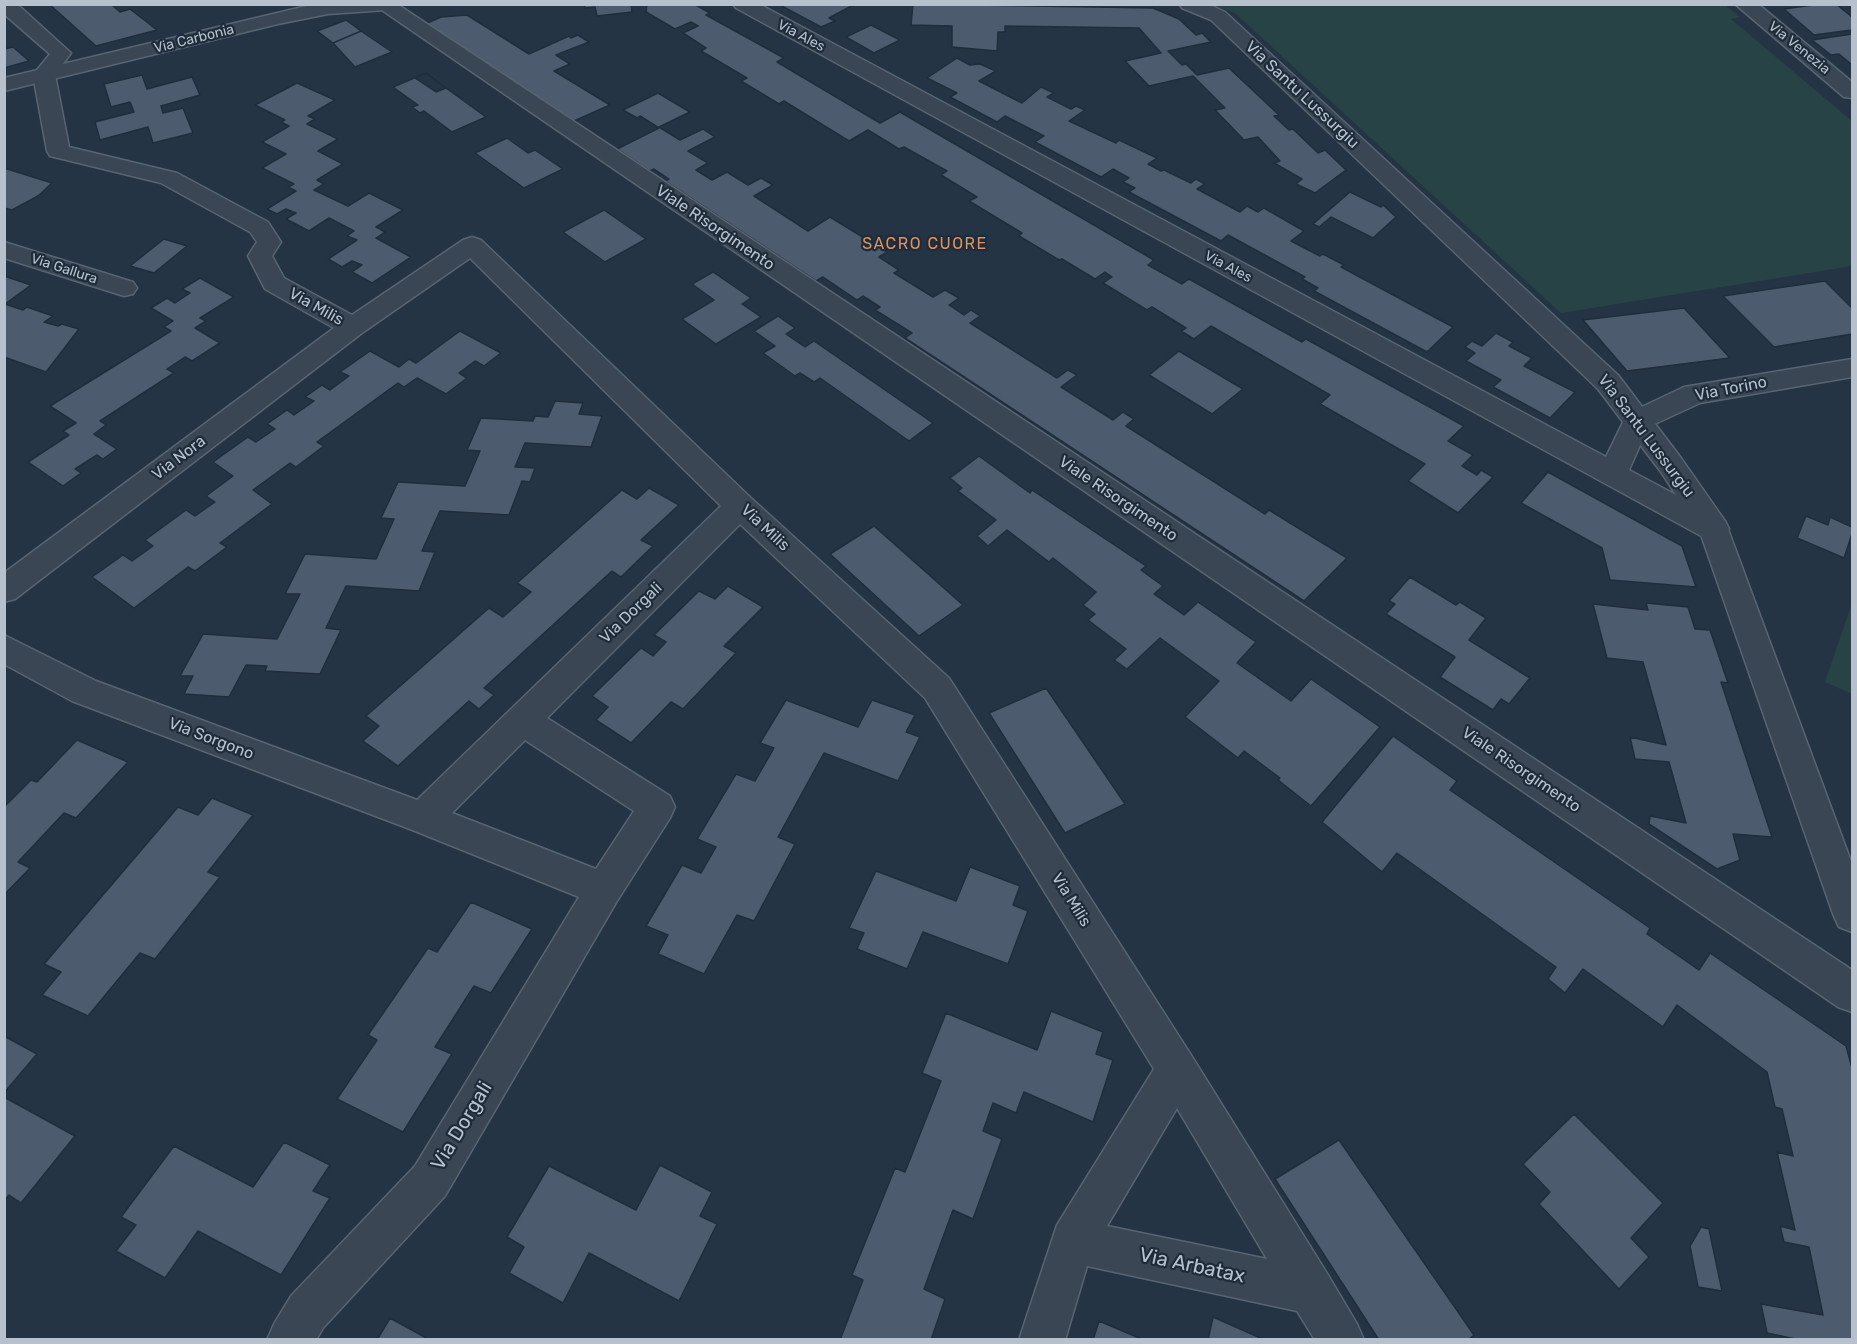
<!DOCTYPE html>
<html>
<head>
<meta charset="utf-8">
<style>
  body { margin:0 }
  #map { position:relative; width:1857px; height:1344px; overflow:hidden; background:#253445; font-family:Rubik,sans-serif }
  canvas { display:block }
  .frame { position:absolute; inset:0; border:6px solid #b7c1cd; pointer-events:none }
</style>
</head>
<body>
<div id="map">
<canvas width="1857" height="1344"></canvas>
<div class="frame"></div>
</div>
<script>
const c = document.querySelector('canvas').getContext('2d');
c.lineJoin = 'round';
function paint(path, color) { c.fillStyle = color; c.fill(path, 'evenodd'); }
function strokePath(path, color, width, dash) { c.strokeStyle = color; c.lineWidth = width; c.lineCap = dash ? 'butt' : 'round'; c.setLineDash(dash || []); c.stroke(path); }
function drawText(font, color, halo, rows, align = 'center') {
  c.font = font + ' Rubik,sans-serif'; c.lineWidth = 4.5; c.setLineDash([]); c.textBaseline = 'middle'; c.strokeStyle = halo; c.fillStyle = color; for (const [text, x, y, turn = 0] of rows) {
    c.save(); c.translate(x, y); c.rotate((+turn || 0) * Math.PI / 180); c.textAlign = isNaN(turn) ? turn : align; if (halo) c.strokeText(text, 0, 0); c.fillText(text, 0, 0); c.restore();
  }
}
paint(new Path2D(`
  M1211,5H1725L1740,17L1731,19L1852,121V266L1561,313L1235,13Z
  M1852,603V694L1825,682Z`), '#274345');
const building = new Path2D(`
  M49,4H111L120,12L130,9L157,30L96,46Z
  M584,4H631L632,12L597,16L595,7L585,8Z
  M647,4H694L710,13L706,15L784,58L777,62L880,123L900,112L1154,260L1148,265L1182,284L1189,279L1302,342L1306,339L1464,426L1448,441L1473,455L1462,466L1477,475L1481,470L1493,477L1458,513L1408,481L1425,464L1320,404L1330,395L1211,326L1194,339L1181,331L1186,328L1152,307L1147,310L1103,283L1112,277L1105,272L1095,279L1062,259L1059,260L1019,236L1022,233L969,201L977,197L941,175L947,171L904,147L899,149L868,130L849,141L784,101L779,104L741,81L747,78L701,51L706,48L683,33L698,26L691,22L675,29L646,12Z
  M778,4H855L829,18L835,21L821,27Z
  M913,4L1153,8L1179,19L1196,35L1202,33L1211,42L1168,51L1182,65L1186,64L1197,75L1229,68L1279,115L1274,116L1289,130L1293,129L1318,153L1325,150L1346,170L1315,193L1296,184L1302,179L1274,163L1280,161L1258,137L1244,140L1215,110L1225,108L1193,76L1149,86L1125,61L1161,53L1139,28L1005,26V32H998L997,51L952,47V26L911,25Z
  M1820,4H1836L1852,17V30L1814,35L1784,9Z
  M467,15L529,54L569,36L571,38L578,35L589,42L556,55L570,64L554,71L610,105L574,121L425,24L441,17Z
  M346,20L361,31L333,43L317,31Z
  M871,25L900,40L874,53L846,37Z
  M361,31L392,52L355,67L333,43Z
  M1852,34V65L1839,54L1831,55L1812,40Z
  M13,47L29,61L4,68V49Z
  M957,58L970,65L980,64L996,71L979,81L1022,103L1041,87L1054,93L1047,97L1071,109L1076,106L1085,110L1069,121L1116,143L1119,140L1157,158L1148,164L1161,171L1164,170L1191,183L1196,179L1205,184L1197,189L1240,212L1247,206L1258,212L1264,208L1304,231L1291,241L1320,256L1323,254L1344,265L1341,267L1453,327L1427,352L1314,291L1318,288L1302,279L1305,277L1228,235L1221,241L1129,192L1135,188L1123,182L1129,178L1113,169L1101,177L1035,142L1044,136L1005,116L997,122L950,97L957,93L927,78Z
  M426,73L446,88L486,117L452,132L424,111L420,113L412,107L418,105L393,87Z
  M426,73L446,88L436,92L415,78Z
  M142,75L147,89L192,77L200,95L161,106L163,113L183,108L193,133L153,143L148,127L100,140L95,122L134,112L130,102L111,107L104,84Z
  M297,83L335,100L308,116L315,119L307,124L338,139L318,151L343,164L317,180L324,184L314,190L348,206L369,193L403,210L376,227L385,232L376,238L411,257L372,283L352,272L362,265L352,261L342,267L328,259L357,240L347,236L354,231L329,218L309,231L286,219L296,213L286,209L277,214L267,209L296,191L288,187L294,184L262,168L286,154L262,142L289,126L281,122L285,120L255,105Z
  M658,93L690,112L659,127L680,140L703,129L715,137L688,151L708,163L696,170L712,180L727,172L748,185L761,178L773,185L754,196L808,231L830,217L887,252L879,257L899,270L894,273L933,297L945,290L959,298L949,305L964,315L971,310L980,316L970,323L1057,378L1068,370L1077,375L1061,387L1113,420L1123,412L1134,419L1126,426L1265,514L1269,510L1347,558L1304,601L905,338L912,333L875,310L880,307L863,296L857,300L823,277L816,281L665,181L669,179L654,169L650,171L617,149L659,128L640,116L637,118L623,110Z
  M507,138L528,153L535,150L563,169L524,188L475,153Z
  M4,168L52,183L38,196L12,210L4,208Z
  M1350,192L1381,207L1383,205L1396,217L1373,238L1331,217L1319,227L1313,224Z
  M604,210L646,239L605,262L563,232Z
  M164,239L187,246L154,273L130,266Z
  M713,272L751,298L742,304L761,317L716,344L682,319L714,300L692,284Z
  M4,276L31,285L5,304L23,310L27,307L53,316L44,322L58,326L62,324L79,329L46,372L4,357Z
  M200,278L234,297L200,318L206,321L195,328L220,343L192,361L185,357L167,369L174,373L100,421L106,425L94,434L117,449L103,459L97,455L75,469L81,473L63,486L28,462L69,435L63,431L76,423L50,406L171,331L164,327L173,321L151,308L167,298L175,303L190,293L182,289Z
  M1825,281L1852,308V334L1774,347L1723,296Z
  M1684,308L1730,358L1627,371L1583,320Z
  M778,316L795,328L786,334L805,347L814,341L933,423L909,441L820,378L814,382L800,373L795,376L763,353L775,346L754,331Z
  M460,331L501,353L484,366L475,361L459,373L467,378L446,394L417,378L404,387L398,383L317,442L324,446L296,467L290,463L253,490L272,504L220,543L227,547L195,571L188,567L134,608L92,577L123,555L132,561L153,546L145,540L186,510L195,516L215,502L206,496L233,476L213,462L248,437L256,442L275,429L267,424L287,410L294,415L314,401L305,397L322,385L330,390L349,376L340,372L370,351L399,367L409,359L416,363Z
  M1496,333L1513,342L1509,346L1532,358L1524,366L1575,392L1550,418L1493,387L1501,380L1466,361L1475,353L1465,347L1472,341L1482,346Z
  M1179,351L1243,389L1212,414L1149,375Z
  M555,401L583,403L579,414L602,416L591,447L525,443L515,467L535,468L530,482L522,481L509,515L440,511L422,551L435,552L419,591L346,586L326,628L341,630L320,674L265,671L267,666L246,665L229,697L184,694L193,676H180L203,634L277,639L300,594H285L305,554L376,559L394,519L381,518L398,482L465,486L480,451L467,450L481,418L533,421L535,416L548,417Z
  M979,456L1030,493L1032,490L1146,566L1141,570L1163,586L1154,594L1184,615L1198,602L1256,642L1237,663L1291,701L1311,679L1380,727L1311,806L1278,780L1280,778L1244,751L1238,758L1185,717L1219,681L1160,638L1127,669L1114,660L1126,649L1088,620L1095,614L1083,605L1096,592L1053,558L1049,562L1007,530L988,546L977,536L996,520L958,491L962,488L950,478Z
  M1548,472L1682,546L1696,587L1610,580L1602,548L1521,503Z
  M649,488L679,505L641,540L653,546L621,577L612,571L484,688L494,695L479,709L469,701L398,766L363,741L379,726L366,716L489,608L503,617L531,592L517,583L622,490L637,499Z
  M1806,516L1828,525L1830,517L1852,527V534L1844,558L1797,538Z
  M874,526L963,605L919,636L830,554Z
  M1410,577L1456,605L1460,602L1486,618L1469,640L1530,678L1509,704L1501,699L1493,710L1440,677L1455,657L1386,614L1395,604L1389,601Z
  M728,586L763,607L724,646L736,653L683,709L671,702L631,743L596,720L608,707L592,696L641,648L653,656L666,642L654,635L699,591L715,599Z
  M1646,603L1688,607L1695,629L1710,630L1728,683L1721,682L1772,837L1733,834L1740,860L1717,869L1649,824L1650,816L1686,823L1669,762L1635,759L1630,737L1666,745L1643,662L1607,658L1593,604L1648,610Z
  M1046,688L1125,804L1065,833L989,713Z
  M786,700L858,727L872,700L915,715L906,732L920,737L898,781L824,753L778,837L795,844L754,921L737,915L704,974L658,954L668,935L646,926L682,865L701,873L716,847L697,839L736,774L755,781L774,748L760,743Z
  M1393,736L1457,781L1450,790L1650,928L1647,934L1699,970L1710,953L1846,1046L1852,1068V1340H1800L1767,1333L1761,1304L1823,1315L1809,1247L1784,1242L1780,1226L1795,1230L1777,1152L1793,1156L1782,1109L1775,1107L1767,1072L1677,1005L1663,1027L1583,969L1565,993L1548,979L1556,967L1397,853L1382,872L1322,822Z
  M77,740L128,762L76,818L64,813L18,862L30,868L4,895V807L31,780L37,782Z
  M212,798L253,815L208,872L220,877L155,959L140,953L88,1016L42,995L61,972L44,964L178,807L198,815Z
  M970,867L1020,886L1013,905L1028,911L1008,964L923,932L907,969L857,949L864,933L849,928L876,871L956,901Z
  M471,902L532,929L491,993L474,986L435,1047L452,1054L403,1132L337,1099L377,1040L368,1035L428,948L437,952Z
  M1051,1011L1103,1032L1096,1054L1113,1060L1093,1122L1024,1092L1016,1113L993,1103L983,1131L1002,1139L973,1219L953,1210L924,1289L945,1299L931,1340H840L863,1280L852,1275L895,1168L905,1172L941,1081L922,1073L946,1013L1037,1050Z
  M4,1036L37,1054L4,1093Z
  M4,1097L75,1136L21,1203L9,1195L4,1201Z
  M1574,1114L1663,1203L1631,1238L1649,1257L1619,1289L1539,1204L1550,1192L1523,1164Z
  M1339,1140L1474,1335L1468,1340H1379L1275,1179Z
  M284,1142L330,1165L313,1191L330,1198L281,1275L198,1231L165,1278L116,1251L136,1225L121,1217L174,1146L253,1187Z
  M660,1165L712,1192L700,1216L717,1224L679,1301L589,1253L563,1303L509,1273L524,1247L507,1237L549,1166L636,1210Z
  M1701,1227L1709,1229L1722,1291L1698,1287L1690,1246Z
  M1213,1317L1265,1340H1208Z
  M390,1318L430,1340H377Z
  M1099,1321L1144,1340H1093Z`);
paint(building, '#4c5b6e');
strokePath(building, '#202d3b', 1.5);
const minor = new Path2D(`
  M4,4H17L71,53L55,75L69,147L177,173L268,222L281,242L272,256L284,278L352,315L463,240L472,237L481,240L751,498L949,678L1191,1055L1328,1275L1357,1324L1364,1340H1315L1297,1311L1087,1266L1065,1340H1019L1057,1225L1154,1069L925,698L740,524L547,718L670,796L675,807L670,818L617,901L445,1196L323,1328L316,1340H267L274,1324L291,1296L415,1166L579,897L410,829L72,701L4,664V635L96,681L417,800L721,506L470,258L362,333L15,599L4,602V573L334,328L265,289L248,256L257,242L250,232L161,183L50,156L47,151L33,75L50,54L4,14ZM525,740L634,811L596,869L452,813ZM1177,1108L1267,1259L1107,1226Z
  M373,4H397L1852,970V1012L1838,1007Z
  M733,4H759L1606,457L1627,414L1684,387L1852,359V377L1700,403L1648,427L1629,470L1725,521L1729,529L1725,537L1714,540L1703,537L736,8Z
  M1735,4H1758L1852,82V98L1844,97Z
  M4,242L133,282L137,288L133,294L124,296L4,258Z`);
const tertiary = new Path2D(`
  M315,4H396L393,8L386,10L328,14L278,24L4,91V78Z
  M1179,4H1208L1225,12L1618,375L1681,458L1725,521L1852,864V932L1839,927L1833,914L1700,532L1661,472L1598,389L1211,20L1182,8Z`);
strokePath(minor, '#586471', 3);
strokePath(tertiary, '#586471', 3);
paint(minor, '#3a4654');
paint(tertiary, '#3a4654');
drawText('14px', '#b7c1cd', '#1e2b39', [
  ["Via Ales",801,36,28],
  ["Via Carbonia",194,39,-14],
  ["Via Venezia",1799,48,39],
  ["Via Ales",1228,267,28],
  ["Via Gallura",64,269,18]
]);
drawText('16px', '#b7c1cd', '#1e2b39', [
  ["Via Santu Lussurgiu",1302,95,43],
  ["Viale Risorgimento",715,228,34],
  ["Via Milis",316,307,29],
  ["Via Torino",1731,389,-11],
  ["Via Santu Lussurgiu",1646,436,53],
  ["Via Nora",179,458,-37],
  ["Viale Risorgimento",1118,499,34],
  ["Via Milis",765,528,43],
  ["Via Dorgali",631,613,-44],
  ["Via Sorgono",211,739,21],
  ["Viale Risorgimento",1521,770,34],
  ["Via Milis",1071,900,58]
]);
c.letterSpacing = '1.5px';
drawText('16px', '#dd9262', '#1e2b39', [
  ["SACRO CUORE",925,244]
]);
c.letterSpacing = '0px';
drawText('20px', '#b7c1cd', '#1e2b39', [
  ["Via Dorgali",462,1126,-59],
  ["Via Arbatax",1192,1266,12]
]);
</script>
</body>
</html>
